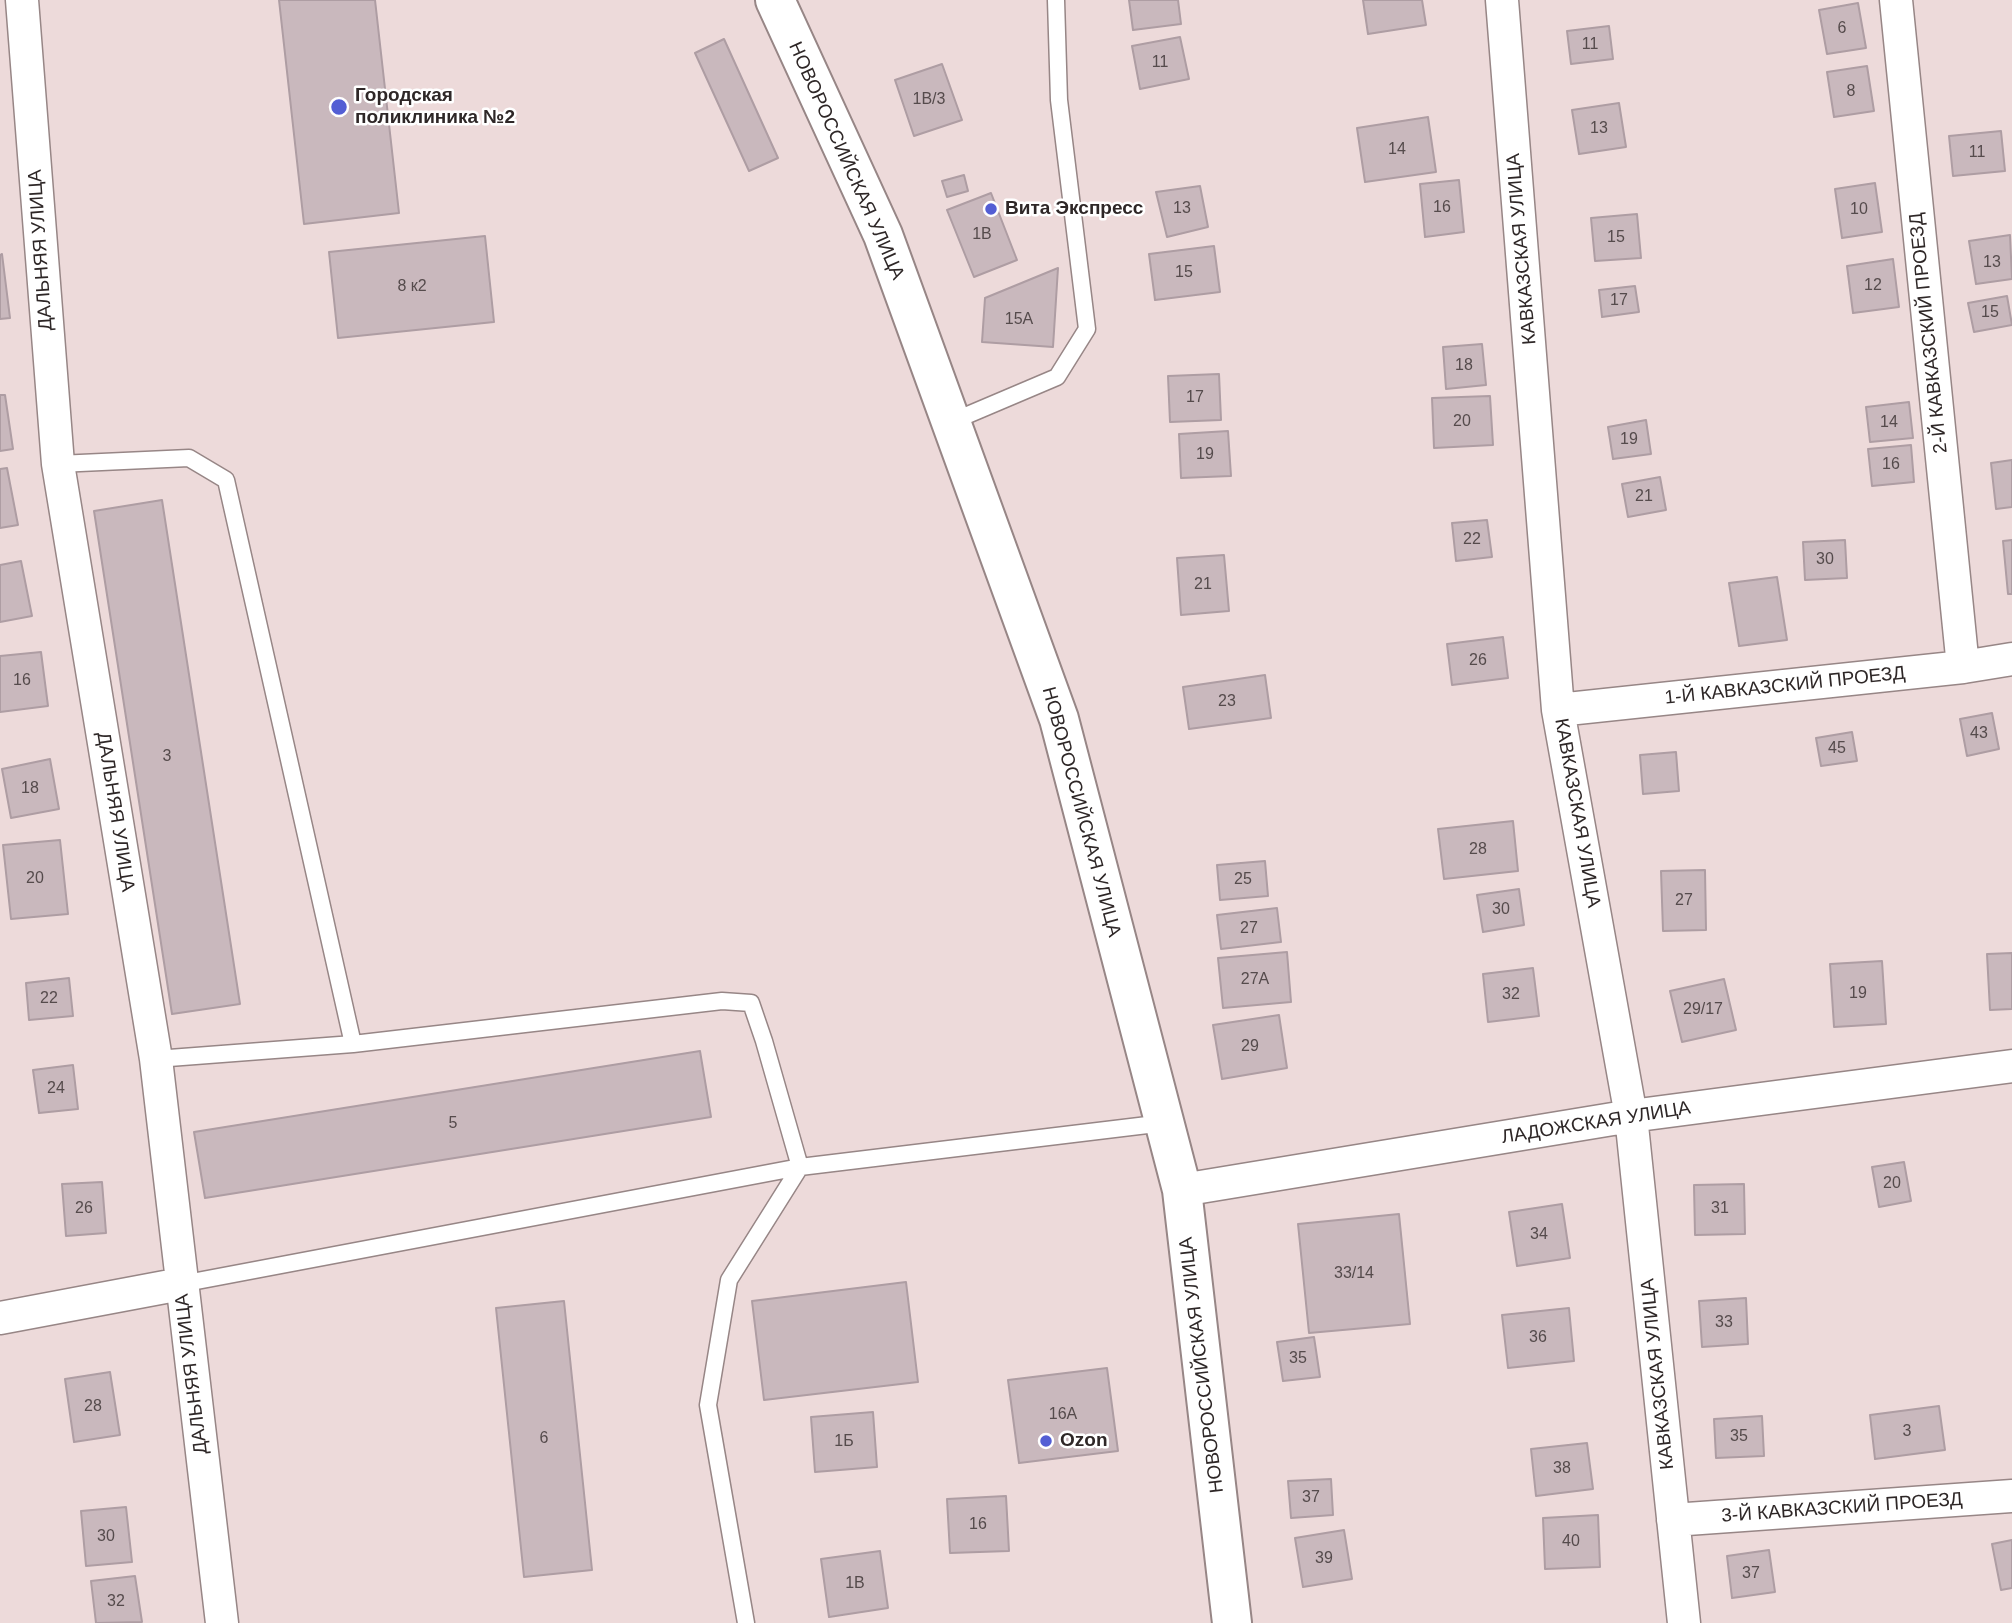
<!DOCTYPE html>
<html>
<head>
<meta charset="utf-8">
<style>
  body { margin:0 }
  canvas { display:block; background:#eddada }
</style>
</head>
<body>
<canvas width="2012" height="1623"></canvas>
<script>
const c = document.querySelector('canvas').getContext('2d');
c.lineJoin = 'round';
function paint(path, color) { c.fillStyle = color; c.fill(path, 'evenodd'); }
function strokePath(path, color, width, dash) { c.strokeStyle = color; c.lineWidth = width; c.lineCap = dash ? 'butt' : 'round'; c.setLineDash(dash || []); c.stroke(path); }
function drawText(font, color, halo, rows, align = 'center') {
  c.font = font + ' Helvetica,sans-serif'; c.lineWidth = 5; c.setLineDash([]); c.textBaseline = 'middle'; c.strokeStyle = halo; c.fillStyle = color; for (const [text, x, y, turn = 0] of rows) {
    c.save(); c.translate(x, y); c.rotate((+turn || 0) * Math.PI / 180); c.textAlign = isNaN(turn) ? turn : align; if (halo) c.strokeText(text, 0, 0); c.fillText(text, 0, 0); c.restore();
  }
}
const building = new Path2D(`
  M279,0H375L399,213L304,224Z
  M1129,0H1178L1181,24L1133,30Z
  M1363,0H1422L1426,25L1368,34Z
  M1858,3L1866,48L1827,54L1819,10Z
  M1609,26L1613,59L1571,64L1567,31Z
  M1180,37L1189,79L1140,89L1132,46Z
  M724,39L778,158L749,171L695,53Z
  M942,64L962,120L914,136L895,80Z
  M1867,66L1874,111L1834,117L1827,72Z
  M1619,103L1626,147L1579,154L1572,110Z
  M1428,117L1436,172L1365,182L1357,128Z
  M2001,131L2005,171L1953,176L1949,136Z
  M964,175L968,191L947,197L942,181Z
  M1459,180L1464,232L1425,237L1420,184Z
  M1875,183L1882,232L1842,238L1835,189Z
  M1200,186L1208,227L1167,237L1156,192Z
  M991,193L1017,260L974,277L947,210Z
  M1637,214L1641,258L1595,261L1591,218Z
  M2010,235L2012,279L1976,284L1969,241Z
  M485,236L494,322L338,338L329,252Z
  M1214,246L1220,292L1155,300L1149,254Z
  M2,254L10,318L0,319V255Z
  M1893,259L1899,307L1853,313L1847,266Z
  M1058,268L1053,347L982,342L985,298Z
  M1635,286L1639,312L1602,317L1599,290Z
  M2007,296L2012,325L1974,332L1968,303Z
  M1482,344L1486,385L1446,389L1443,347Z
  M1219,374L1221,420L1170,422L1168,376Z
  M0,395H5L13,449L0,451Z
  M1490,396L1493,445L1434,448L1432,398Z
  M1909,402L1913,438L1870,442L1866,407Z
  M1646,420L1651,454L1613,459L1608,427Z
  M1228,431L1231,476L1181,478L1179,434Z
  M1911,445L1914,482L1872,486L1868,449Z
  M2012,460V507L1996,509L1991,463Z
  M7,468L18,525L0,528V469Z
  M1660,477L1666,510L1628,517L1622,484Z
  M162,500L240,1004L172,1014L94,511Z
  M1487,520L1492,557L1456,561L1452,523Z
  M1845,540L1847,578L1805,580L1803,542Z
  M2012,540V594H2008L2003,541Z
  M1224,555L1229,611L1181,615L1177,558Z
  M21,561L32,616L0,622V565Z
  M1777,577L1787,640L1739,646L1729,583Z
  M1503,637L1508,678L1452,685L1447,644Z
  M41,652L48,706L0,712V656Z
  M1265,675L1271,718L1189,729L1183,687Z
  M1992,713L1999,749L1967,756L1960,719Z
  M1852,732L1857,761L1821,766L1816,738Z
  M1676,752L1679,791L1643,794L1640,755Z
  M50,759L59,809L11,818L2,769Z
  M1513,821L1518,871L1444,879L1438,829Z
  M60,840L68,914L11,919L3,845Z
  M1265,861L1268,896L1220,900L1217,865Z
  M1705,870L1706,930L1663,931L1661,871Z
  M1519,889L1524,925L1483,932L1477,895Z
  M1277,908L1281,942L1221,949L1217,915Z
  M1287,952L1291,1002L1223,1008L1218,958Z
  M2012,953V1009L1990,1010L1987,954Z
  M1882,961L1886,1024L1834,1027L1830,964Z
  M1533,968L1539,1016L1488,1022L1483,974Z
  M69,978L73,1016L29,1020L26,983Z
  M1724,979L1736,1030L1682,1042L1670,991Z
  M1279,1015L1287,1068L1222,1079L1213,1025Z
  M700,1051L711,1117L205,1198L194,1132Z
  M73,1065L78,1109L39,1113L33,1070Z
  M1904,1162L1911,1201L1879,1207L1872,1167Z
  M102,1182L106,1233L66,1236L62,1184Z
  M1744,1184L1745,1234L1695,1235L1694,1185Z
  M1562,1204L1570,1258L1517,1266L1509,1212Z
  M1399,1214L1410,1324L1309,1333L1298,1224Z
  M906,1282L918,1382L764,1400L752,1301Z
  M1746,1298L1748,1344L1702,1347L1699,1301Z
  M564,1301L592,1570L524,1577L496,1308Z
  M1569,1308L1574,1361L1508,1368L1502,1315Z
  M1314,1337L1320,1377L1283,1381L1277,1342Z
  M1107,1368L1118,1451L1019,1463L1008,1380Z
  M110,1372L120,1435L74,1442L65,1379Z
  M1939,1406L1945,1450L1875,1459L1870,1415Z
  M873,1412L877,1467L815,1472L811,1417Z
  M1762,1416L1764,1456L1716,1458L1714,1419Z
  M1587,1443L1593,1489L1536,1496L1531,1449Z
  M1331,1479L1333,1515L1291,1518L1288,1481Z
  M1006,1496L1009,1551L950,1553L947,1499Z
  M126,1507L132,1562L86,1566L81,1511Z
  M1598,1515L1600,1567L1545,1569L1543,1518Z
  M1344,1530L1352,1579L1303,1587L1295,1538Z
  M2012,1540V1588L2001,1590L1992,1544Z
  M1769,1550L1775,1592L1732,1598L1727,1556Z
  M880,1551L888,1608L829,1617L821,1559Z
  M135,1576L142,1622L96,1623L91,1581Z`);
paint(building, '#c9b8bd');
strokePath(building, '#ae9da3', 2);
const lane = new Path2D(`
  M951,422L1057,377L1087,329L1059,100L1056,0
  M58,464L189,458L226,480L353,1044L722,1001L751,1003L764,1041L800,1167L181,1284
  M156,1059L353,1044
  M746,1623L708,1405L729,1280L800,1167L1164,1123`);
const street = new Path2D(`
  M22,0L58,464L156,1059L222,1623
  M1502,0L1558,710L1631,1116L1684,1623
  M1896,0L1963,667
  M1558,710L1963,667L2012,659
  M1182,1190L1631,1116L2012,1066
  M0,1318L181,1284
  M1673,1520L2012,1496`);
const secondary = new Path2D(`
  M775,0L883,235L1059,719L1182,1190L1232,1623`);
strokePath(lane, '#978686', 19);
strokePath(street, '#978686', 35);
strokePath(secondary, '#978686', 42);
strokePath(lane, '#fff', 16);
strokePath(street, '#fff', 32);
strokePath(secondary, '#fff', 38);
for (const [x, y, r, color] of [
  [339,107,9,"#535ed4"],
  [991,209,7,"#535ed4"],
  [1046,1441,7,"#535ed4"]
]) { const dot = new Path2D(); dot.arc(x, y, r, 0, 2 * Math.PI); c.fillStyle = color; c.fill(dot); strokePath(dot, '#fff', 2.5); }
drawText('16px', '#554b4c', null, [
  ["6",1842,29],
  ["11",1590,45],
  ["11",1160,63],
  ["8",1851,92],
  ["1В/3",929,100],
  ["13",1599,129],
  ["14",1397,150],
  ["11",1977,153],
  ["16",1442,208],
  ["13",1182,209],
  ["10",1859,210],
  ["1В",982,235],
  ["15",1616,238],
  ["13",1992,263],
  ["15",1184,273],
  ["12",1873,286],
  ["8 к2",412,287],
  ["17",1619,301],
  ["15",1990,313],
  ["15А",1019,320],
  ["18",1464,366],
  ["17",1195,398],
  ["20",1462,422],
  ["14",1889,423],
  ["19",1629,440],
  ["19",1205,455],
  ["16",1891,465],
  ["21",1644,497],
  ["22",1472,540],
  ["30",1825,560],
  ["21",1203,585],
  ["26",1478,661],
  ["16",22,681],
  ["23",1227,702],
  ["43",1979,734],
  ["45",1837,749],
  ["3",167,757],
  ["18",30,789],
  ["28",1478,850],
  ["20",35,879],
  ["25",1243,880],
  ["27",1684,901],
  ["30",1501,910],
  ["27",1249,929],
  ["27А",1255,980],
  ["19",1858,994],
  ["32",1511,995],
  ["22",49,999],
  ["29/17",1703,1010],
  ["29",1250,1047],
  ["24",56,1089],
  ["5",453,1124],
  ["20",1892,1184],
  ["26",84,1209],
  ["31",1720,1209],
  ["34",1539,1235],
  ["33/14",1354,1274],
  ["33",1724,1323],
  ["36",1538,1338],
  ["35",1298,1359],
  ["28",93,1407],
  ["16А",1063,1415],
  ["3",1907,1432],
  ["35",1739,1437],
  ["6",544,1439],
  ["1Б",844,1442],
  ["38",1562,1469],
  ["37",1311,1498],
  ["16",978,1525],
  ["30",106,1537],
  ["40",1571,1542],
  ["39",1324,1559],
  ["37",1751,1574],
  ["1В",855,1584],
  ["32",116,1602]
]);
drawText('bold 19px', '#2e2727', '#fff', [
  ["Городская",355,96],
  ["поликлиника №2",355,118],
  ["Вита Экспресс",1005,209],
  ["Ozon",1060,1441]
], 'left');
drawText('19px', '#2e2727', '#fff', [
  ["НОВОРОССИЙСКАЯ УЛИЦА",846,161,66],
  ["КАВКАЗСКАЯ УЛИЦА",1522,249,-95],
  ["ДАЛЬНЯЯ УЛИЦА",41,250,-94],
  ["2-Й КАВКАЗСКИЙ ПРОЕЗД",1929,333,-96],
  ["1-Й КАВКАЗСКИЙ ПРОЕЗД",1785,686,-6],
  ["ДАЛЬНЯЯ УЛИЦА",115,812,81],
  ["НОВОРОССИЙСКАЯ УЛИЦА",1081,812,75],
  ["КАВКАЗСКАЯ УЛИЦА",1577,813,80],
  ["ЛАДОЖСКАЯ УЛИЦА",1596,1123,-9],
  ["НОВОРОССИЙСКАЯ УЛИЦА",1202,1365,-97],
  ["ДАЛЬНЯЯ УЛИЦА",192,1374,-97],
  ["КАВКАЗСКАЯ УЛИЦА",1658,1374,-96],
  ["3-Й КАВКАЗСКИЙ ПРОЕЗД",1842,1508,-4]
]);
</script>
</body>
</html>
